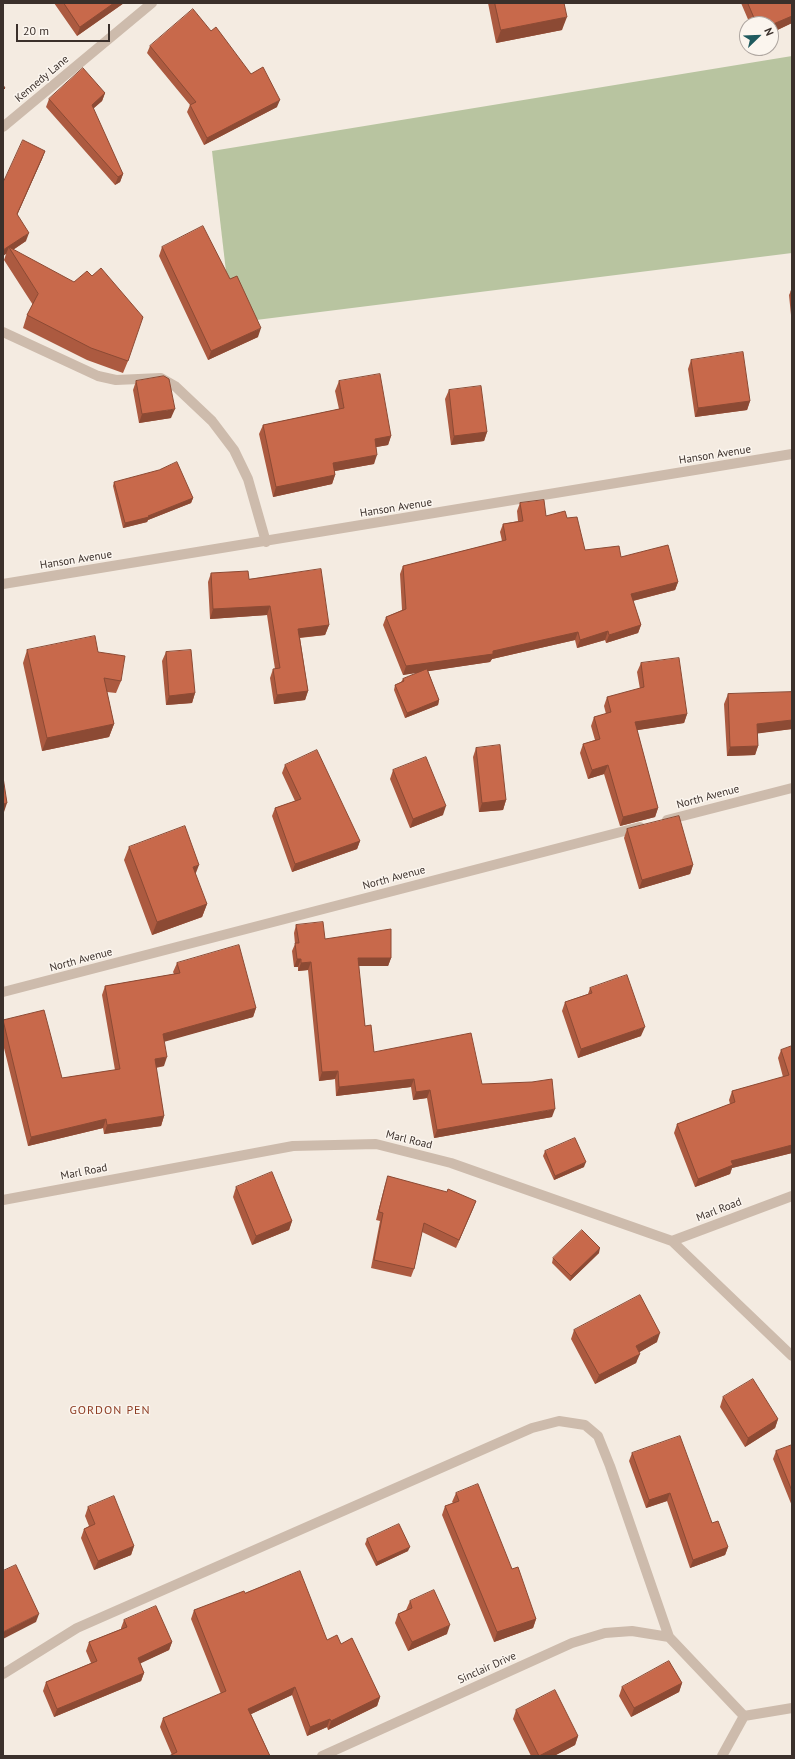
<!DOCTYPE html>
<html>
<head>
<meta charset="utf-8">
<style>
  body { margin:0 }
  #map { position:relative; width:795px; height:1759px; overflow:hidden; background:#f4ebe1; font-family:"PT Sans",sans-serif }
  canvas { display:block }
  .frame { position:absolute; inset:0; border:4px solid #3b302b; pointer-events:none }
  .north { position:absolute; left:739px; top:16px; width:40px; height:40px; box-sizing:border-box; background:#fbf5ee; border:1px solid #aea6a0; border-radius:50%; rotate:67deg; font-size:11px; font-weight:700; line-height:16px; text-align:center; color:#3b302b }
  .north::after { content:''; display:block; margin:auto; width:14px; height:18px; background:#1f5a5e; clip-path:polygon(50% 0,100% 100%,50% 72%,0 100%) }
  .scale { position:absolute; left:16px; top:24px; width:94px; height:18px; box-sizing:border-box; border:2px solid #3b302b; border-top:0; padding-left:5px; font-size:12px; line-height:14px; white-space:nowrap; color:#3b302b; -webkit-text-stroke:3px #fbf5ee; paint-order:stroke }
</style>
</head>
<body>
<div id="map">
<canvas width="795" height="1759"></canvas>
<div class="frame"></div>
<div class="north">N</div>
<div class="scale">20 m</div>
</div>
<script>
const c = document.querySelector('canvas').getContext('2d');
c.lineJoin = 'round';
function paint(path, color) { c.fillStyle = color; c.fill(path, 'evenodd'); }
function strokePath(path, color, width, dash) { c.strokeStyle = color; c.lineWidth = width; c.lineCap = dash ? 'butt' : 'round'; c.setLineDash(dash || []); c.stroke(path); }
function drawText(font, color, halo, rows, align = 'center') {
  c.font = font + ' "PT Sans",sans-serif'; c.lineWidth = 3; c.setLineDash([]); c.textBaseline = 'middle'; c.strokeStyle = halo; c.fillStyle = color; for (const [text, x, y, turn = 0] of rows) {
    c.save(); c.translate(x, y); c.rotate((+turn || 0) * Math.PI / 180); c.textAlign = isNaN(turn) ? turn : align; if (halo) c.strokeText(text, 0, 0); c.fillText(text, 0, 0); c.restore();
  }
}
paint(new Path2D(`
  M792,56V253L232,323L212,151Z`), '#b8c4a0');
strokePath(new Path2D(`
  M3,127L152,3
  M3,332L98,376L116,380L161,378L175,386L212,421L234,450L248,479L266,542
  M3,584L792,454
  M667,820L792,788
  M3,992L640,827
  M3,1200L293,1146L376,1144L451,1163L672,1241L792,1196
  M672,1241L792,1356
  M3,1674L77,1628L532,1428L559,1421L585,1425L598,1436L610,1466L669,1637L744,1716L792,1708
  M322,1756L572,1643L605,1633L632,1631L669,1637
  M722,1756L744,1716`), '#cdbbac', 10);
paint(new Path2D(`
  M54,3H124L77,36Z
  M488,3H564L562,30L496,43Z
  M741,3H792V23L771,33V24H750Z
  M211,31L251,74L277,107L204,145L187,112L190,105L147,53L150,46Z
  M105,93L102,101L93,109L123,174L120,182L115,185L46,107L49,99Z
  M45,151L42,159L17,215L26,241L13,250L128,361L123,373L87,360L23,328L27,315L33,305L4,260L6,254L3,183Z
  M162,247L258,337L208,360L159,256Z
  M792,290V325L789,295L791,291Z
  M691,360L750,401L747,410L695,417L688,369Z
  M136,381L171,418L139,423L133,390Z
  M339,381L391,436L388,445L376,447L374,464L335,471V475L332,484L273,497L259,434L263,425L339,409L335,391Z
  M449,390L487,432L484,441L451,445L445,399Z
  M114,482L193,498L191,503L148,520L147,522L123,528L113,486Z
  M520,503L546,516L567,518L585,550L621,557L678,582L675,590L633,601L641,625L638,633L606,643L605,640L577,648L575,640L492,659L490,662L428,671L439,700L438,705L405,718L394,690L395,685L401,682L403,679L419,672L403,675L383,625L386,617L402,610L400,574L403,566L502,541L500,532L503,524L518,521L517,511Z
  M211,573L249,579L329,625L325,635L300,638L308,691L305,700L274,704L270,678L273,669H275L267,615L210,619L208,582Z
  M27,650L98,652L121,681L116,693L107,692L114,724L109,737L42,751L23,663Z
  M166,652L195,693L192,703L166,705L162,661Z
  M641,663L687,714L684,723L637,730L658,808L655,817L620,826L604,774L588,779L580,753L583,744L595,740L591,726L594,717L606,714L604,706L607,697L640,689L637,672Z
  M792,692V729L758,733V746L755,755L727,756L724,704L728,694Z
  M476,748L506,800L503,810L479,812L473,757Z
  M285,765L360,841L357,849L292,872L272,816L275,808L295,801L282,773Z
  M393,770L443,815L410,828L390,779Z
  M627,829L693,865L690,874L639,889L624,838Z
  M129,847L207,904L202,917L152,935L124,860Z
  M296,925L325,939L391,958L388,966H358L365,1026L374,1052L482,1084L552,1117L434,1138L427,1098L413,1100L411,1087L336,1096L335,1079L319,1081L308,970L298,971V967H294L292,951L295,944L294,933Z
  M177,963L256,1008L253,1017L164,1041V1066L156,1068L164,1116L161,1126L104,1134L103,1128L28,1146L3,1044V1020L62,1078L115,1070L102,995L105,986L174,974L173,972Z
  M590,988L641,1036L578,1058L562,1011L565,1002L588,994Z
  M792,1046V1153L732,1168L730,1174L695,1187L674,1133L677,1124L730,1104L729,1100L732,1091L783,1077L778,1058L781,1050Z
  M545,1151L584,1167L554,1180L543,1156Z
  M388,1176L476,1201L456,1248L422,1232L414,1269L411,1277L371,1268L380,1221L376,1220L385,1185Z
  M236,1187L292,1221L289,1230L252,1245L233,1197Z
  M599,1253L570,1281L552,1263L553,1258Z
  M574,1330L657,1342L639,1352L636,1363L595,1384L571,1339Z
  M723,1397L778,1419L775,1428L745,1447L720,1407Z
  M792,1445V1506L773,1459L776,1451Z
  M632,1453L712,1523L728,1547L725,1555L690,1568L667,1501L646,1508L629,1461Z
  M456,1493L512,1569L536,1619L533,1628L494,1642L442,1515L445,1506L453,1503L452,1502Z
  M88,1507L134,1546L131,1555L94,1570L81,1538L84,1529L89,1526L85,1516Z
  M367,1539L408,1551L376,1566L365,1544Z
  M245,1593L327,1640L341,1644L380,1697L377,1706L328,1730L327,1727L307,1736L292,1695L251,1714L270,1756L172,1755L160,1727L163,1718L221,1694L191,1619L194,1610Z
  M410,1601L447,1634L408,1651L395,1623L398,1614L406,1610Z
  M124,1620L172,1642L169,1650L140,1663L144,1673L141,1681L54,1717L43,1691L46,1682L91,1663L86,1651L89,1642L121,1629V1628Z
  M682,1683L679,1692L631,1717L619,1696L622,1687Z
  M516,1710L578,1736L575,1745L554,1756H531L513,1719Z`), '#ac5a40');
paint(new Path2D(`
  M114,3H124L77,36L80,27Z
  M792,16V23L771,33V25Z
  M567,17L562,30L496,43L501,30Z
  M105,93L102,101L89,112L92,105Z
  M280,100L277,107L204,145L207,138Z
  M45,151L42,159L14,222L17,214Z
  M123,174L120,182L115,185L118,177Z
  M29,233L26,241L11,251L9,247L6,254L3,256V250Z
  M261,328L258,337L208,360L211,351Z
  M750,401L747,410L695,417L698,408Z
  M175,409L171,418L139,423L142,414Z
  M487,432L484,441L451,445L454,436Z
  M391,436L388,445L371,448L375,439Z
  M377,455L374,464L329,472L333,463Z
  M335,475L332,484L273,497L276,487Z
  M193,498L191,503L148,520L147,522L123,528L125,523L148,516Z
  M678,582L675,590L628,602L631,594Z
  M270,606L267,615L210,619L213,609Z
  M329,625L325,635L295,638L298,629Z
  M641,625L638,633L606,643L609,635Z
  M608,631L605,640L577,648L580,640Z
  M578,632L575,640L492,659L490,662L403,675L406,666L493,651Z
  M308,691L305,700L274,704L277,695Z
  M195,693L192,703L166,705L169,696Z
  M439,700L438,705L405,718L407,713Z
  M687,714L684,723L632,731L635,722Z
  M792,720V729L754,734L757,724Z
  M114,724L109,737L42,751L47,738Z
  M758,746L755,755L727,756L730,747Z
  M608,765L604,774L588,779L592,770Z
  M506,800L503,810L479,812L482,803Z
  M7,803L3,815V804Z
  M446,806L443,815L410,828L413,819Z
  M658,808L655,817L620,826L623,817Z
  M360,841L357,849L292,872L295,864Z
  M199,865L194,878L193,867Z
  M693,865L690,874L639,889L642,880Z
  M207,904L202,917L152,935L157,922Z
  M358,958H391L388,966H355Z
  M297,959H301L298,967H294Z
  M311,962L308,970L298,971L301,963Z
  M256,1008L253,1017L160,1043L163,1034Z
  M645,1027L641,1036L578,1058L581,1049Z
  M167,1057L164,1066L152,1068L155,1059Z
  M338,1071L335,1079L319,1081L322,1072Z
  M414,1079L411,1087L336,1096L339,1087Z
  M430,1090L427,1098L413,1100L416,1092Z
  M555,1109L552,1117L434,1138L437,1130Z
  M164,1116L161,1126L104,1134L107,1125Z
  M106,1119L103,1128L28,1146L31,1137Z
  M792,1145V1153L732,1168L730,1174L695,1187L698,1179L731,1161Z
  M586,1162L584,1167L554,1180L555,1176Z
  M476,1201L473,1209L456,1248L459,1240Z
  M292,1221L289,1230L252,1245L256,1236Z
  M600,1248L599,1253L570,1281L571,1276Z
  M660,1333L657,1342L633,1356L636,1346Z
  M640,1354L636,1363L595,1384L599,1375Z
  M778,1419L775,1428L745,1447L748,1438Z
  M670,1493L667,1501L646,1508L649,1500Z
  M134,1546L131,1555L94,1570L98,1561Z
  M410,1547L408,1551L376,1566L377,1562Z
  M728,1547L725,1555L690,1568L693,1560Z
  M39,1614L36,1622L3,1639V1632Z
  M536,1619L533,1628L494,1642L497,1632Z
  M450,1625L447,1634L408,1651L412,1642Z
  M172,1642L169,1650L135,1666L138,1658Z
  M144,1673L141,1681L54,1717L57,1709Z
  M682,1683L679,1692L631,1717L634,1708Z
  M295,1687L292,1695L245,1717L248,1709Z
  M380,1697L377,1706L328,1730L331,1721Z
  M330,1719L327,1727L307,1736L310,1727Z
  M578,1736L575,1745L554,1756H539Z`), '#8c4a34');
const building = new Path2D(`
  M64,3H114L80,27Z
  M495,3H564L567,17L501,30Z
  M748,3H792V16L771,25V24H757Z
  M193,9L211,31L216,27L251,74L263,67L280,100L207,138L190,105L196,102L150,46Z
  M83,68L105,93L92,105L123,174L118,177L49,99Z
  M3,85L5,88L3,90Z
  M23,140L45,151L17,214L29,233L3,250V183Z
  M203,226L230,279L237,276L261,328L211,351L162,247Z
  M9,247L74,282L87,271L92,276L101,268L143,317L128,361L91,348L27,315L38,294Z
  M792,290V303L791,291Z
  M743,352L750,401L698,408L691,360Z
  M380,374L391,436L375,439L377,455L333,463L335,475L276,487L263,425L344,408L339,381Z
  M164,376L169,379L175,409L142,414L136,381Z
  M481,386L487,432L454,436L449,390Z
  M177,462L193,498L148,516L149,517L125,523L114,482L159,470Z
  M544,500L546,516L565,511L567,518L577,517L585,550L619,546L621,557L668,545L678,582L631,594L641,625L609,635L608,631L580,640L578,632L493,651V654L406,666L386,617L406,609L403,566L506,540L503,524L523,521L520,503Z
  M321,569L329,625L298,629L308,691L277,695L273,669L280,668L270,606L213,609L211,573L248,571L249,579Z
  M95,636L98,652L125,656L121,681L104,678L114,724L47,738L27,650Z
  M191,650L195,693L169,696L166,652Z
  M679,658L687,714L635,722L658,808L623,817L608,765L592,770L583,744L600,739L594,717L611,712L607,697L644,687L641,663Z
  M427,669L439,700L407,713L395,685L404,681L403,679Z
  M792,692V720L757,724L758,746L730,747L728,694Z
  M500,745L506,800L482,803L476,748Z
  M317,750L360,841L295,864L275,808L301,799L285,765Z
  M426,757L446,806L413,819L393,770Z
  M3,777L7,803L3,804Z
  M679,816L693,865L642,880L627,829Z
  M185,826L199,865L193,867L207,904L157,922L129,847Z
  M323,922L325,939L391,929V958H358L365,1026L371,1025L374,1052L471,1033L482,1084L532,1082L552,1079L555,1109L437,1130L430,1090L416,1092L414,1079L339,1087L338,1071L322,1072L311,962L301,963V959H297L295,943H299L296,925Z
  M239,945L256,1008L163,1034L167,1057L155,1059L164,1116L107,1125L106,1119L31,1137L3,1020L44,1010L62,1078L120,1069L105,986L180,973L177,963Z
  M627,975L645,1027L581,1049L565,1002L592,993L590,988Z
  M792,1046V1145L731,1161L733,1165L698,1179L677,1124L735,1102L732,1091L789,1075L781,1050Z
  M575,1138L586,1162L555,1176L545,1151Z
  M272,1172L292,1221L256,1236L236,1187Z
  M388,1176L447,1192L448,1189L476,1201L459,1240L424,1223L414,1269L374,1260L383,1213L379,1212Z
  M582,1230L600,1248L571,1276L553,1258Z
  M640,1295L660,1333L636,1346L640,1354L599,1375L574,1330Z
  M753,1379L778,1419L748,1438L723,1397Z
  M680,1436L712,1523L718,1521L728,1547L693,1560L670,1493L649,1500L632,1453Z
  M792,1445V1491L776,1451Z
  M478,1484L512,1569L518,1567L536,1619L497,1632L445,1506L459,1501L456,1493Z
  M114,1496L134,1546L98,1561L84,1529L95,1524L88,1507Z
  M399,1524L410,1547L377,1562L367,1539Z
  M16,1565L39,1614L3,1632V1571Z
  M300,1571L327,1640L337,1635L341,1644L352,1638L380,1697L331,1721L330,1719L310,1727L295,1687L248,1709L270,1756H169L177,1752L163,1718L226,1691L194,1610L244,1591L245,1593Z
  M434,1590L450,1625L412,1642L398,1614L412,1608L410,1601Z
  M156,1606L172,1642L138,1658L144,1673L57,1709L46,1682L97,1661L89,1642L127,1627L124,1620Z
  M669,1661L682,1683L634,1708L622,1687Z
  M555,1690L578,1736L539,1756L516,1710Z`);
paint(building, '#c8694b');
strokePath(building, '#8c4a34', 1);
drawText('11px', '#3b302b', '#fbf5ee', [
  ["Kennedy Lane",42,79,-40],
  ["Hanson Avenue",715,455,-9],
  ["Hanson Avenue",396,508,-9],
  ["Hanson Avenue",76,560,-9],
  ["North Avenue",708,797,-15],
  ["North Avenue",394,878,-15],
  ["North Avenue",81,960,-15],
  ["Marl Road",409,1140,14],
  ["Marl Road",84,1172,-11],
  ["Marl Road",719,1210,-21],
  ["Sinclair Drive",487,1668,-24]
]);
c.letterSpacing = '1px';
drawText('12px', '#8c3b22', '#fbf5ee', [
  ["GORDON PEN",110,1411]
]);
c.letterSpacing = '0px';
</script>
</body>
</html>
